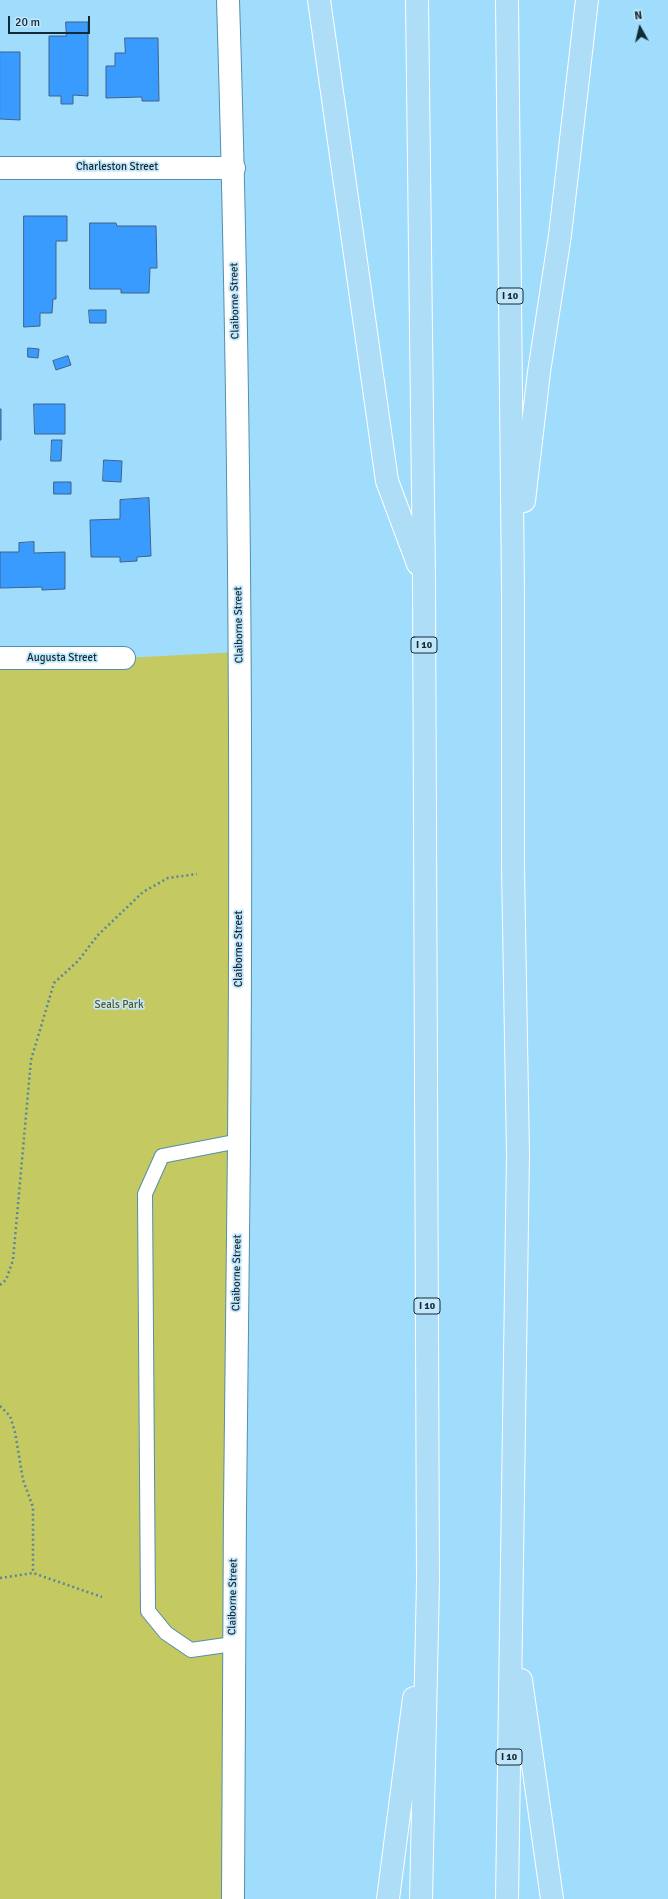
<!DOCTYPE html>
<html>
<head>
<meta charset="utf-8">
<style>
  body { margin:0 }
  #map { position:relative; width:668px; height:1899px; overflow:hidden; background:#a0ddfd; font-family:Signika,sans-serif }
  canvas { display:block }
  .north { position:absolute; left:620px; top:8px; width:40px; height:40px; -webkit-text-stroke:3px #c3e6fa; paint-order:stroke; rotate:352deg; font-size:11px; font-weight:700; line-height:16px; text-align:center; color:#112a36 }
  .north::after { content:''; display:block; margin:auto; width:14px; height:18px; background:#112a36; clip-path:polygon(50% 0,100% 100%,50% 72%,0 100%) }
  .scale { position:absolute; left:8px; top:16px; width:82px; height:18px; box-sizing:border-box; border:2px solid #112a36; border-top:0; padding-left:5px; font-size:12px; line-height:14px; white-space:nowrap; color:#112a36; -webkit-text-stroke:3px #c3e6fa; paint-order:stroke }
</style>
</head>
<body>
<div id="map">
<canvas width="668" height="1899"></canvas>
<div class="north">N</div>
<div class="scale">20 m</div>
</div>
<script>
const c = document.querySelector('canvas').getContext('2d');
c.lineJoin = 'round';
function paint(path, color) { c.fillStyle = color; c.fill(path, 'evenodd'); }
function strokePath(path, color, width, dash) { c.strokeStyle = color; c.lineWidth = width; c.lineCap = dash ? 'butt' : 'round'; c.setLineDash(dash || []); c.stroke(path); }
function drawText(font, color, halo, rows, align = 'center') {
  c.font = font + ' Signika,sans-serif'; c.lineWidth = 3.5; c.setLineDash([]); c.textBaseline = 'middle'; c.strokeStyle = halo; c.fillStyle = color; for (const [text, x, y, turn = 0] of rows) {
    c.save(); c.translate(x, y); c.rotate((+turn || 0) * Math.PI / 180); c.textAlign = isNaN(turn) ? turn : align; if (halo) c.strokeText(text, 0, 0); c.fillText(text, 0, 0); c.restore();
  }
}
paint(new Path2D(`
  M239,652L233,1899H0V658H124Z`), '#c4c962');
const building = new Path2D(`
  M66,22H88V96L73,95V104H61V96H49V36H66Z
  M125,38H158L159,101H142V97L106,98V66H115V53H125Z
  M0,52H20V120L0,119Z
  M24,216H67V241H56V299H53L52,313H40V326L24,327Z
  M90,223H116L117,226H156L157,268H150L149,293H121V289H90Z
  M89,310H106V323H90Z
  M28,348L39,349L38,358L28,357Z
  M68,356L71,365L56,370L53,361Z
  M34,404H65V434H35Z
  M0,409H1V440H0Z
  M52,440H62L61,461H51Z
  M104,460L122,461L121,482L103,481Z
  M54,482H71V494H54Z
  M149,498L151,556L137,557V561L120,562V557H91L90,520L120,519V500Z
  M34,542V553L65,552V589L42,590V587L0,588V552H19V543Z`);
paint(building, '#399bfd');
strokePath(building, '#3f638b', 1);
const service = new Path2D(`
  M233,1644L191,1650L166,1633L148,1611L145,1194L162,1156L239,1141`);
const minor = new Path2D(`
  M0,168H234
  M0,658H124`);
const tertiary = new Path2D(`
  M228,0C240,381 242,764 239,1145C236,1396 233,1648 233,1899`);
const motorway = new Path2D(`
  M319,0L387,481L418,564
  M417,0L424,578L428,1582L421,1899
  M507,0L513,591V867L518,1154L507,1899
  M524,501L539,372L560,235L587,0
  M521,1680L552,1899
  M388,1899L414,1698`);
strokePath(service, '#548fad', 16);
strokePath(minor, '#548fad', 24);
strokePath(tertiary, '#548fad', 24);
strokePath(motorway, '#fff', 24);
strokePath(new Path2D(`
  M0,1285L6,1280L13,1260L31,1060L54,983L78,961L98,935L143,892L168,878L197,874
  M0,1406L10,1416L15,1432L23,1480L33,1507V1573
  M0,1578L33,1573L102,1597`), '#5a859b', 2.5, [2, 3]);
strokePath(service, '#fff', 14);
strokePath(minor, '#fff', 22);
strokePath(tertiary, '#fff', 22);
strokePath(motorway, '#adddf7', 22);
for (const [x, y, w] of [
  [510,296,26],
  [424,645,26],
  [427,1306,26],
  [509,1757,26]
]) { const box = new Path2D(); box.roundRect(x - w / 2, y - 8, w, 16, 3); c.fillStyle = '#c3e6fa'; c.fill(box); strokePath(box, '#112a36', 1); }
drawText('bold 10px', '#112a36', null, [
  ["I 10",510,296],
  ["I 10",424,645],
  ["I 10",427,1306],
  ["I 10",509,1757]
]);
drawText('11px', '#112a36', '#c3e6fa', [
  ["Charleston Street",117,167],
  ["Claiborne Street",235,301,-91],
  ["Claiborne Street",239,625,-91],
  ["Augusta Street",62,658],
  ["Claiborne Street",239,949,-90],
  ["Claiborne Street",237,1273,-89],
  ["Claiborne Street",233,1597,-89]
]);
drawText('11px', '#56591f', '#c3e6fa', [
  ["Seals Park",119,1005]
]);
</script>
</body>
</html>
